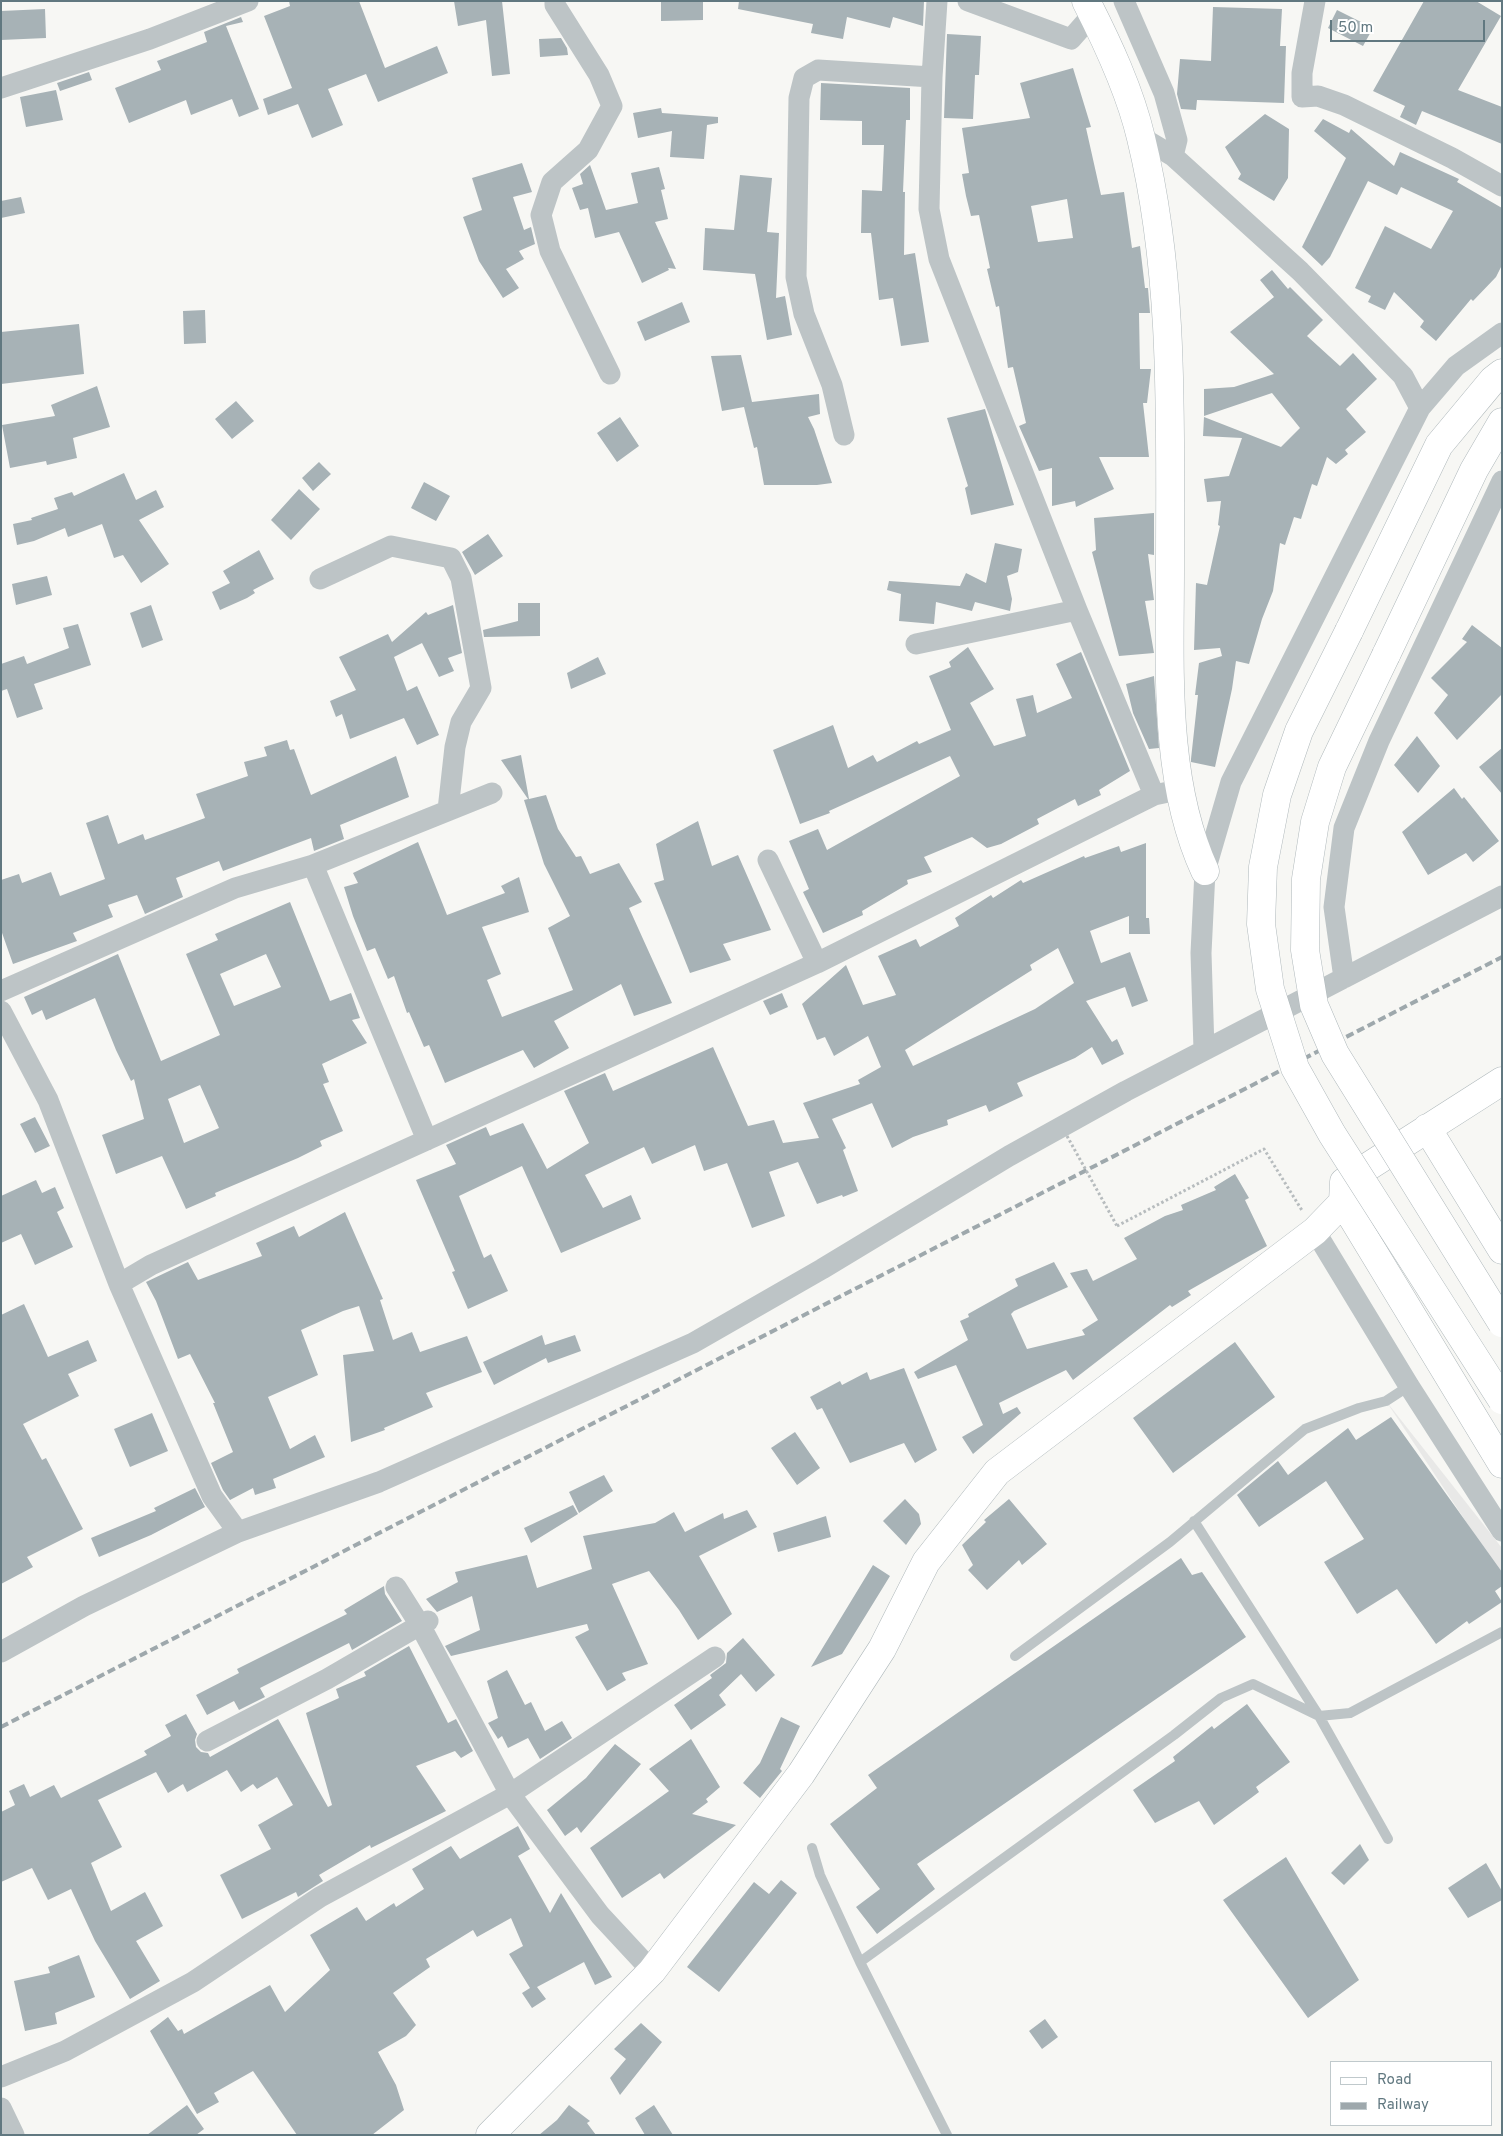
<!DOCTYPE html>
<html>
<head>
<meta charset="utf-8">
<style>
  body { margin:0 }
  #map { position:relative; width:1503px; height:2136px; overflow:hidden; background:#f7f7f4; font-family:Overpass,sans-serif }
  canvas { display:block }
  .frame { position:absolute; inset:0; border:2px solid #617880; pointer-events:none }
  .legend { position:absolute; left:1330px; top:2061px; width:162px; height:65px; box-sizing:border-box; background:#fff; border:1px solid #c0c9cc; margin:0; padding:6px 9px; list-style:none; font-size:15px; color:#617880 }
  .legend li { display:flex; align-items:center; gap:10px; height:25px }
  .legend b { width:25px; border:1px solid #c0c9cc }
  .scale { position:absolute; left:1330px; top:20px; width:155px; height:22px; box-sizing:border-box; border:2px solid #617880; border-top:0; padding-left:6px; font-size:15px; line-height:18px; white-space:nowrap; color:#617880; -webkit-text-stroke:4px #fff; paint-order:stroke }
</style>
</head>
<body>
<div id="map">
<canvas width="1503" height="2136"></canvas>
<div class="frame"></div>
<ul class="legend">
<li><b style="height:6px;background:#fff"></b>Road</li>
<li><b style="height:6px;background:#9ea8ac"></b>Railway</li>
</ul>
<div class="scale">50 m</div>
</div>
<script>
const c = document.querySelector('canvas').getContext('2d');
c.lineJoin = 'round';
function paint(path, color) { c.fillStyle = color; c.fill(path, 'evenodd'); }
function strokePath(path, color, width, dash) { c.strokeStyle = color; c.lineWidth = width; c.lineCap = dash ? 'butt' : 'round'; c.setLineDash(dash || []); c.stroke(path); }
paint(new Path2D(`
  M1386,1401L1502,1548V1576Z`), '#e8e8e7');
paint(new Path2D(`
  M289,1H359L385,68L437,46L448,73L378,102L366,74L328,89L343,125L312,138L298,104L268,115L263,99L292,88L264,16L290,6Z
  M454,1H502L510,74L492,76L486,20L458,26Z
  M661,1H703V20L661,21Z
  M739,1H924L923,26L893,17L890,28L847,17L843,39L811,33L813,24L738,9Z
  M1424,1H1476L1501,16L1458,90L1502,107V144L1422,111L1416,125L1400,117L1405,106L1373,91Z
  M1213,7L1282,9L1280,46H1286L1284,103L1197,100L1196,110L1181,109L1177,94L1180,59L1211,61Z
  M45,9L46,38L1,40V11Z
  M1337,10L1373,28L1363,46L1328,28Z
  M241,17L243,22L226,26L259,109L239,117L232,99L191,115L186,100L129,123L115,88L161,70L157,61L207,42L204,32Z
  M947,34L981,36L979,75H975L973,119L944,118Z
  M561,38L567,48L568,55L540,57L539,39Z
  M1073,68L1091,127L1086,128L1101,195L1124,192L1132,248L1140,246L1145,288H1148L1150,313H1139L1140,369H1151L1147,403H1143L1149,457H1099L1114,489L1076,507L1075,501L1052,506V468L1039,471L1019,426L1026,423L1013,367L1008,368L999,306L996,307L987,269L990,268L979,215L971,216L966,196L962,174L969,173L962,128L1030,118L1020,83ZM1067,199L1073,238L1038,242L1031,206Z
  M89,72L92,80L60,91L57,83Z
  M821,83L910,88V120H906L903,192H905L904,255L915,253L929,342L901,346L893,298L879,300L871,233H861L862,190L882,191L884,145H862V121L820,120Z
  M56,90L63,120L26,127L20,97Z
  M661,108L662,113L718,117V123L707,125L704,159L670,157L672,131L638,138L633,113Z
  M1265,114L1289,129L1288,178L1274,201L1238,179L1241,174L1225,147Z
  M1323,119L1349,133L1351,129L1394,166L1400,152L1459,179L1457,182L1502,208V265L1496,277L1473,301L1471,299L1436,341L1420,327L1424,321L1394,292L1385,310L1368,302L1371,296L1355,288L1385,226L1431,249L1453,211L1401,187L1397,195L1368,181L1330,257L1322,266L1302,247L1346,158L1314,131Z
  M522,163L532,192L513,197L524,230L531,227L535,244L519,251L524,259L506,269L519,288L503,298L479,261L463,217L482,210L472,178Z
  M590,165L606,210L638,203L631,173L659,167L665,189L661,190L668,219L655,222L676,269L668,268L669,270L642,283L619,232L595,238L588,208L580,210L572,188L583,184L580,174Z
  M740,175L772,178L767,232L779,233L776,298L785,296L792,335L767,340L755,274L703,270L705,228L734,230Z
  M21,197L25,213L1,218V201Z
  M1272,270L1288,289L1290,287L1323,320L1307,336L1340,366L1353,353L1377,379L1346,409L1366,432L1345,450L1348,454L1336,464L1327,457L1317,486L1312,484L1301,519L1294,517L1285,545L1280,543L1273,591L1262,619L1249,664L1236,661L1232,689L1215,767L1191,762V759L1198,695H1195L1199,663L1222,656L1220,648L1194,650L1196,583L1207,585L1220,526L1218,525L1221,501L1207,502L1204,479L1229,476L1242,438L1203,436L1204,417L1281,447L1300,428L1272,393L1204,416V389L1234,387L1274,374L1230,332L1274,297L1260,280Z
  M682,302L690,322L645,341L637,322Z
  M205,310L206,343L184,344L183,311Z
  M79,324L84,374L1,384V332Z
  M741,355L752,402L819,394L820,414L808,417L814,429L832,483L817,485H764L757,447L754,448L744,407L722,411L711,356Z
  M97,386L110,427L73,438L77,458L47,465L46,461L10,468L2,425L55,416L51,405Z
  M236,401L254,421L232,439L215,419Z
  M985,409L1014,505L971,515L965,488L968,486L947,418Z
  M620,417L639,446L617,462L597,433Z
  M319,462L331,474L313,491L302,478Z
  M124,473L136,500L156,490L164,507L139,520L169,564L141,583L123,555L114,558L102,524L68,537L65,528L34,541L17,545L13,524L32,520L31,518L58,509L54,498L72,492L74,496Z
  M424,482L450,496L436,521L411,508Z
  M299,489L320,509L291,540L271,520Z
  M1154,513V555L1148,554L1154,600L1145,601L1154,653L1119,656L1092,552L1096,550L1094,518Z
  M488,534L503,556L475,575L462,552Z
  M995,543L1022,549L1018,572L1007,576L1012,599L1010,611L975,602L972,611L936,602L934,624L899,621L901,594L887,590L889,581L960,586L966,573L986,583Z
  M259,550L274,579L253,590L255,593L247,598L220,610L212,592L230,583L223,571Z
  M47,576L52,595L16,605L12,584Z
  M518,603H540V636L484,637L483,630L518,621Z
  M151,605L163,640L142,648L130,613Z
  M453,605L462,653L448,658L454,671L439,677L422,643L394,657L407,691L417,686L439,735L417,745L404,718L350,739L342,714L336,717L330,701L356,690L339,657L388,634L392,642L426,612L428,615Z
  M78,624L91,665L34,684L43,709L17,718L7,689L1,691V664L24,656L27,664L69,648L63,628Z
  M1472,625L1502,648V694L1457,740L1434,713L1448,695L1431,678L1467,642L1462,639Z
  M968,647L994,689L970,703L994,746L1026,736L1016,699L1033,695L1037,713L1072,698L1056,664L1081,652L1130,771L1099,790L1101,795L1078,806L1075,799L1037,819L1039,824L1001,844L987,848L972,837L924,857L932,872L907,880L908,884L862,911L863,915L823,933L803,892L809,889L789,841L818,829L827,850L960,776L950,756L829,811L830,813L800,824L773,750L833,725L848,768L873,755L877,762L917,741L919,744L951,730L929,676L951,667L949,662Z
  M598,657L606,674L571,689L567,673Z
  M1154,676L1159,748L1149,749L1133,713L1126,684Z
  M1417,736L1440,766L1418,793L1394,765Z
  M287,740L290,750L294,749L311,795L396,756L409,797L340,825L344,839L314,851L311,838L223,871L219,861L176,878L183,897L145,914L137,895L108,905L113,917L73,933L77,941L13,964L1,930V880L19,874L22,883L51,872L60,896L105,879L86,823L108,815L118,844L143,834L145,840L205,818L196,794L248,776L244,762L267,756L264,747Z
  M1502,748V794L1479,767Z
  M521,755L529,799L546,795L558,829L576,857L581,856L590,874L619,863L642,902L629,908L672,1003L634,1016L621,984L554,1021L569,1048L534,1068L523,1050L445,1083L429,1045L424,1047L409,1012L407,1013L394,976L388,979L375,948L367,951L353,916L344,887L358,883L353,873L418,842L447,915L505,893L501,886L519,877L529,912L482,927L501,974L487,980L502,1017L573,990L548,928L570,916L544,864L524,800L528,799L501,760Z
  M1454,788L1462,799L1464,797L1499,841L1473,862L1466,853L1428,875L1402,832Z
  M698,821L712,866L738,855L771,930L723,944L731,960L690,973L654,883L664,880L656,844Z
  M1146,843V918H1149L1150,934H1129V916L1090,931L1101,963L1130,952L1148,1001L1132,1007L1125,987L1086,1001L1112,1042L1117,1039L1124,1054L1102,1065L1092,1047L1075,1058L1017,1083L1023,1096L989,1112L986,1105L947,1120L948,1125L913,1137L892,1148L872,1103L832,1119L846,1148L843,1150L858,1191L843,1197L842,1195L817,1204L798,1162L769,1172L785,1216L752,1228L727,1163L704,1171L695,1145L652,1164L644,1147L585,1175L603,1208L631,1195L641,1219L561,1253L522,1166L459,1196L484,1258L491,1254L508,1291L468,1309L452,1272L455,1271L416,1180L456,1164L446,1145L486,1127L490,1136L523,1123L547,1169L589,1143L564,1091L605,1073L613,1091L713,1047L748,1126L774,1120L783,1143L819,1138L803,1103L860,1084L858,1080L881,1067L868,1036L834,1056L825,1037L817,1040L802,1004L846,965L863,1005L896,995L878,956L916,939L920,947L959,926L955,918L991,895L993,898L1021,880L1023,883L1084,856L1085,858L1119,846L1121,852ZM1058,948L1074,983L1035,1009L913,1066L905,1050L1032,970L1030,965Z
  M290,902L330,1001L351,993L360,1018L352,1020L367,1043L322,1064L329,1082L323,1084L343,1131L320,1141L322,1146L298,1158L215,1193L216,1196L186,1209L162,1156L116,1174L102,1135L144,1119L134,1079L131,1081L116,1050L95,998L46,1020L42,1010L32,1015L24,997L118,954L161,1061L220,1035L186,954L218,940L215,934ZM266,954L281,987L234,1006L220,974ZM200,1085L219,1128L184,1143L168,1099Z
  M782,993L788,1007L770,1015L763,1001Z
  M35,1117L50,1146L35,1153L20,1124Z
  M1235,1174L1249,1198L1245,1200L1267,1246L1188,1291L1191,1295L1172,1307L1170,1305L1073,1380L1066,1370L999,1403L1003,1414L1017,1407L1021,1413L973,1454L962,1437L983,1425L956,1365L918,1379L914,1372L968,1340L960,1321L969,1317L968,1314L1018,1286L1015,1279L1054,1262L1068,1287L1014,1311L1011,1314L1027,1349L1085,1335L1082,1330L1098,1320L1070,1273L1087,1269L1093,1281L1137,1259L1124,1238L1165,1216L1183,1210L1181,1205L1216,1190L1214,1187Z
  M36,1180L42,1193L55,1187L64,1208L57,1212L73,1247L35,1265L21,1234L1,1243V1196Z
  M345,1212L383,1299L380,1300L393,1340L412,1332L420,1352L467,1336L482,1372L426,1393L433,1407L384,1428L385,1430L351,1442L343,1355L374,1351L359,1306L343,1311L301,1330L318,1375L268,1397L290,1449L315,1435L325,1457L273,1479L276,1488L255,1495L253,1488L230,1500L223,1490L211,1463L233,1452L213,1403H215L190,1354L178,1359L156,1301L146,1282L188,1262L198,1280L262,1256L256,1243L294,1226L299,1237Z
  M24,1304L48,1357L88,1340L97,1361L68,1374L79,1396L23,1424L42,1460L46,1458L83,1529L27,1557L33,1567L1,1584V1315Z
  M542,1335L545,1345L575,1335L581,1351L548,1363L546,1358L494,1385L483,1362Z
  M1235,1342L1275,1397L1173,1473L1133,1418Z
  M904,1368L937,1450L915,1463L904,1443L850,1463L822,1408L817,1410L810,1397L840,1381L842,1385L867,1372L870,1380Z
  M152,1413L168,1451L130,1467L114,1429Z
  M1391,1417L1502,1572V1586L1495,1591L1502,1602L1469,1624L1467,1621L1436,1644L1397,1589L1357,1614L1324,1562L1364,1539L1326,1481L1259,1527L1237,1495L1278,1461L1288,1475L1348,1428L1356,1440Z
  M795,1432L820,1468L797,1485L771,1448Z
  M604,1475L613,1491L579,1513L569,1492Z
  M195,1488L205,1507L151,1535L99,1557L91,1538L156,1511L154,1508Z
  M905,1499L919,1514L921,1524L906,1545L883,1521Z
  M1009,1499L1047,1544L1022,1565L1019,1560L987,1590L968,1570L973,1565L962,1545L986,1522L984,1520Z
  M573,1505L578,1514L531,1543L524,1528Z
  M747,1510L757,1527L699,1556L732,1614L698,1640L679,1610L649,1571L612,1584L648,1664L622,1673L626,1680L607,1691L575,1637L589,1630L587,1624L451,1656L445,1646L480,1630L472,1596L437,1612L426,1599L458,1582L455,1572L527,1555L537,1588L592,1569L583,1536L655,1523L674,1512L685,1532L723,1513L724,1519Z
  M826,1516L831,1537L778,1552L773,1533Z
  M1181,1558L1192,1575L1202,1572L1246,1637L917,1864L935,1889L877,1934L856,1907L880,1889L830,1824L877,1788L868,1775Z
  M873,1565L890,1576L842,1654L811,1667Z
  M384,1586L385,1594L402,1621L352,1650L349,1643L260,1688L265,1697L239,1710L234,1701L207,1715L196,1695L239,1673L237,1669L347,1614L344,1610Z
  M743,1638L775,1675L756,1692L741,1674L719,1695L726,1705L691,1730L674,1705L712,1678L710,1675L726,1663L727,1653Z
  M409,1646L448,1723L456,1719L473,1751L461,1758L455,1751L416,1766L446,1811L371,1848L370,1845L319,1875L323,1881L298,1897L296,1892L242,1919L220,1875L271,1849L258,1825L293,1805L277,1777L257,1789L253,1784L241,1792L227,1770L187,1792L183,1784L168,1793L156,1772L98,1800L122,1847L91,1863L111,1911L145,1892L163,1926L136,1941L160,1981L130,1999L95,1941L71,1889L48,1900L32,1868L1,1882V1812L15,1805L9,1791L24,1784L30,1797L54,1785L61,1798L147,1755L144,1751L171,1736L165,1725L186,1714L197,1734L195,1740L196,1747L201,1752L208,1753L210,1757L278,1719L328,1807L332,1805L306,1713L339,1698L336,1689L366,1676L364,1672Z
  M507,1670L525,1705L531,1702L545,1731L562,1721L572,1738L540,1759L528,1738L508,1748L502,1736L498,1739L488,1723L498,1718L487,1681Z
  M1247,1704L1290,1762L1256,1787L1259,1792L1251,1798L1214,1825L1199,1801L1155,1823L1133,1790L1175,1761L1173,1757L1212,1726L1214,1729Z
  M781,1717L800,1726L780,1769L782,1771L760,1798L743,1783L760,1763Z
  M691,1739L720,1787L706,1799L708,1802L692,1814L736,1825L664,1879L660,1873L622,1898L590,1848L669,1791L649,1769Z
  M615,1744L641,1764L581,1833L577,1827L565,1836L547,1810L586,1778Z
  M518,1826L530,1849L518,1856L550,1913L561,1893L612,1977L595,1985L584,1962L537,1987L546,1999L532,2008L522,1993L530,1988L509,1954L523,1946L511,1918L477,1937L473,1930L426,1959L430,1967L393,1993L416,2025L406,2036L378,2052L396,2085L404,2110L372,2135H297L253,2071L214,2093L219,2102L197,2114L150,2031L168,2017L178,2031L182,2029L184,2034L270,1985L285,2012L330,1970L310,1935L357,1907L366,1921L394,1903L396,1907L424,1889L412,1869L451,1846L460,1859Z
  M1360,1844L1369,1860L1344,1885L1331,1873Z
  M1286,1857L1359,1980L1308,2018L1223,1900Z
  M1486,1863L1502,1891V1900L1468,1918L1448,1888Z
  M781,1880L797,1893L719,1992L687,1967L754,1882L769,1894Z
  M79,1955L95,1997L55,2013L57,2024L25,2031L14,1981L50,1973L48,1967Z
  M1045,2019L1058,2037L1042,2049L1029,2031Z
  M641,2023L662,2042L620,2095L610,2078L626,2059L614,2049Z
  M187,2105L204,2129L196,2135H147Z
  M569,2105L590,2121L587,2123L596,2135H539L557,2120Z
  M654,2105L673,2135H645L635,2118Z`), '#a7b2b6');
const secondary = new Path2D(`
  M1086,1C1108,44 1130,91 1141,138C1175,277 1170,425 1170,568C1170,667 1163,780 1205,871
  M1349,631L1439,445L1493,380L1502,373
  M1386,655L1474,470L1502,422
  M1427,1128L1502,1250
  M1343,1202L1502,1464
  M490,2135L652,1971L801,1774L882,1649L926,1562L997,1472L1315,1231L1343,1202L1344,1182L1502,1081`);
strokePath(secondary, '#afb8bb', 29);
strokePath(new Path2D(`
  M1117,1226L1264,1149L1303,1212`), '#b7bcbe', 3, [2.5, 2.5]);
strokePath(new Path2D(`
  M1194,1521L1319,1716L1388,1839
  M1015,1656L1170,1542L1305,1429L1359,1408L1386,1401L1409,1386
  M812,1848L820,1875L860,1962L947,2135
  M860,1962L1174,1735L1221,1698L1253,1684L1319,1716L1350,1713L1502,1632`), '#bdc4c6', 10);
strokePath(new Path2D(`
  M555,1V5L599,75L612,106L588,150L552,182L541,215L550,251L610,374
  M937,1L932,77L929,209L939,259L1077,610L1154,795
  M968,1L1071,39L1093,14
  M1124,1L1164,93L1177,140L1173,156L1141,137
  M1315,1L1302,73V97L1318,96L1344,105L1452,158L1502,186
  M1,88L150,39L248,1
  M1173,156L1300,271L1403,376L1420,408
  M844,435L832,385L804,314L796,277L799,98L804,78L818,70L932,77
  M320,579L391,546L451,558L461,578L481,688L461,722L455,747L448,810
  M916,644L1077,610
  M768,860L817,963
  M313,865L427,1140
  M1344,978L1334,907L1344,828L1379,741L1502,481
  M1,991L235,888L313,865L492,793
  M1,1011L48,1100L119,1284
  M1204,1050L1201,953L1205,871L1231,782L1420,408L1456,366L1502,333
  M1315,1231L1409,1386L1502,1531
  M238,1532L379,1482L693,1343L822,1269L1009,1156L1126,1091L1502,896
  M428,1621L420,1625L510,1794L600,1915L652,1971
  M1,1652L84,1606L238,1532L212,1496L119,1284L151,1265L817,963L1154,795L1178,790
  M207,1741L327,1679L420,1625L396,1587
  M1,2077L65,2051L193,1982L320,1897L510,1794L715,1657
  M1,2108L14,2135`), '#bdc4c6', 21);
strokePath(secondary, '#fff', 28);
strokePath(new Path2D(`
  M1,1727L1502,957`), '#9ea8ac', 4, [8, 4]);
const secondaryBridge = new Path2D(`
  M1349,631L1299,731L1277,795L1263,867L1261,924L1270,989L1295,1068L1332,1134L1502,1400
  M1386,655L1332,767L1315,822L1306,879L1305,950L1314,1005L1335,1054L1502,1323`);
strokePath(secondaryBridge, '#afb8bb', 29, []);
strokePath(new Path2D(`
  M1067,1136L1117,1226`), '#b7bcbe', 3, [2.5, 2.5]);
strokePath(secondaryBridge, '#fff', 28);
</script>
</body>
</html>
